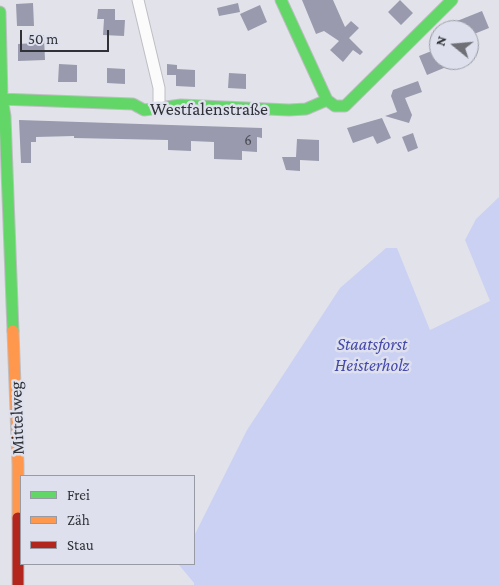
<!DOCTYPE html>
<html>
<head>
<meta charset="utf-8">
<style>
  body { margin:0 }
  #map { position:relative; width:499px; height:585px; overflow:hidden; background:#e2e3ea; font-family:"Crimson Pro",serif }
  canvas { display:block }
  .legend { position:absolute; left:20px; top:475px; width:175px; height:90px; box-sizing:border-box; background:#dee1ed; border:1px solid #999ba4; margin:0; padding:6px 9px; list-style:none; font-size:15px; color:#313237 }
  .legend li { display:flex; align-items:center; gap:10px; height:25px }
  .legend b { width:25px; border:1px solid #999ba4 }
  .north { position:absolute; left:429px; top:20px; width:50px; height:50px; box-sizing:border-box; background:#dee1ed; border:1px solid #999ba4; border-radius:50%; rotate:287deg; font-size:14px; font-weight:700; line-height:20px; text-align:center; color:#313237 }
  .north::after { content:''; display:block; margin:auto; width:18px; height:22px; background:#6f7076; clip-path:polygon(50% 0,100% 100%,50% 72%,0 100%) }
  .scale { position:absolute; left:20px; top:30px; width:89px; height:22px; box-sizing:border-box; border:2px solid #313237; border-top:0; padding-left:6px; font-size:15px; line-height:18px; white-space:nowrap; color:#313237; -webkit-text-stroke:4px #dee1ed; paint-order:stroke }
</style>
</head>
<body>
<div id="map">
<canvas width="499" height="585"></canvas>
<ul class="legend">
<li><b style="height:6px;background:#63d668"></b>Frei</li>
<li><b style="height:6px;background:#ff974d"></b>Zäh</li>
<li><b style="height:6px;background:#b3261e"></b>Stau</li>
</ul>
<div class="north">N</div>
<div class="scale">50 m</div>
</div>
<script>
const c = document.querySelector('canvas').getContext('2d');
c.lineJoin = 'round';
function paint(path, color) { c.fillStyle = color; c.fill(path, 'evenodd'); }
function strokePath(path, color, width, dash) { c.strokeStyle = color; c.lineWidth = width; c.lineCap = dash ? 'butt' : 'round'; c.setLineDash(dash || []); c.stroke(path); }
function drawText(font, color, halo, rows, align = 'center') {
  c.font = font + ' "Crimson Pro",serif'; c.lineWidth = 5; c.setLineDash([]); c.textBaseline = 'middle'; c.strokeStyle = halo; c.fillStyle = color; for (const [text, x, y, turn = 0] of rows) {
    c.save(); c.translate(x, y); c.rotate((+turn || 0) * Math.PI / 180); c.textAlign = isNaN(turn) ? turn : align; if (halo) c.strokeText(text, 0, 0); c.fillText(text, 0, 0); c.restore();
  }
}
paint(new Path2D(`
  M499,197V585H194V583L179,565L194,564V536L247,430L340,288L386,248H397L430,330L490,301L465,240L476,219Z`), '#cbd1f3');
paint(new Path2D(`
  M302,0H333L345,27L351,21L359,28L349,38L363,52L360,55L353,50L343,62L330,50L339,41L324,31L316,34Z
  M400,0L413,13L401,25L388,12Z
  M33,3L34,26H17L16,4Z
  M238,3L240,12L219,16L217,8Z
  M260,5L267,22L248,31L240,14Z
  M98,9H115V20H125L124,36L103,35L104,19H97Z
  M482,11L489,28L469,36V30H461L457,21Z
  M34,35H44L45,60L18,61V44L35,43Z
  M439,48V60H463L427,75L419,56Z
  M59,64L77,65V82H58Z
  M167,64L177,65V69L195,70V87L176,86V75H167Z
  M107,68L125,69V84L107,83Z
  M229,73L246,74V89L228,88Z
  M418,81L422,92L405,98L412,115L409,123L385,116L397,112L391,96L393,90Z
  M382,118L391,138L377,144L373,136L353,143L347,128Z
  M19,120L262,128V138L257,137V152L242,151V160L214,159V142L191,141V151L168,150V140L74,138V136L36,137V142H31V163H21Z
  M413,133L418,148L408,152L402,137Z
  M297,139L319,140V161L300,160V171L286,170L282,157H296Z`), '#999aad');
const street = new Path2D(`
  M138,0L159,88V107`);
const fast = new Path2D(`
  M281,0L327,100L335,106H345L452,0
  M0,12L2,99L5,116L13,331
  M0,99L133,104L144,110L181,105L289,110L306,109L327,100`);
const slow = new Path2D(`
  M13,331L18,465V518`);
const jam = new Path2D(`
  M18,518V585`);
strokePath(street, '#bebec3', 13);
strokePath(fast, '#bebec3', 13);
strokePath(slow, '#bebec3', 13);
strokePath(jam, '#bebec3', 13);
strokePath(street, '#fbfbfc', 11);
strokePath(fast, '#63d668', 11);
strokePath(slow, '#ff974d', 11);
strokePath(jam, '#b3261e', 11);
drawText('15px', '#4b4c54', null, [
  ["6",248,140]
]);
drawText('18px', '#313237', '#dee1ed', [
  ["Westfalenstraße",209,109],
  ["Mittelweg",17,418,-92]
]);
drawText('italic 18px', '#4649ac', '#dee1ed', [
  ["Staatsforst",372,344],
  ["Heisterholz",372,365]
]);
</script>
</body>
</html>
